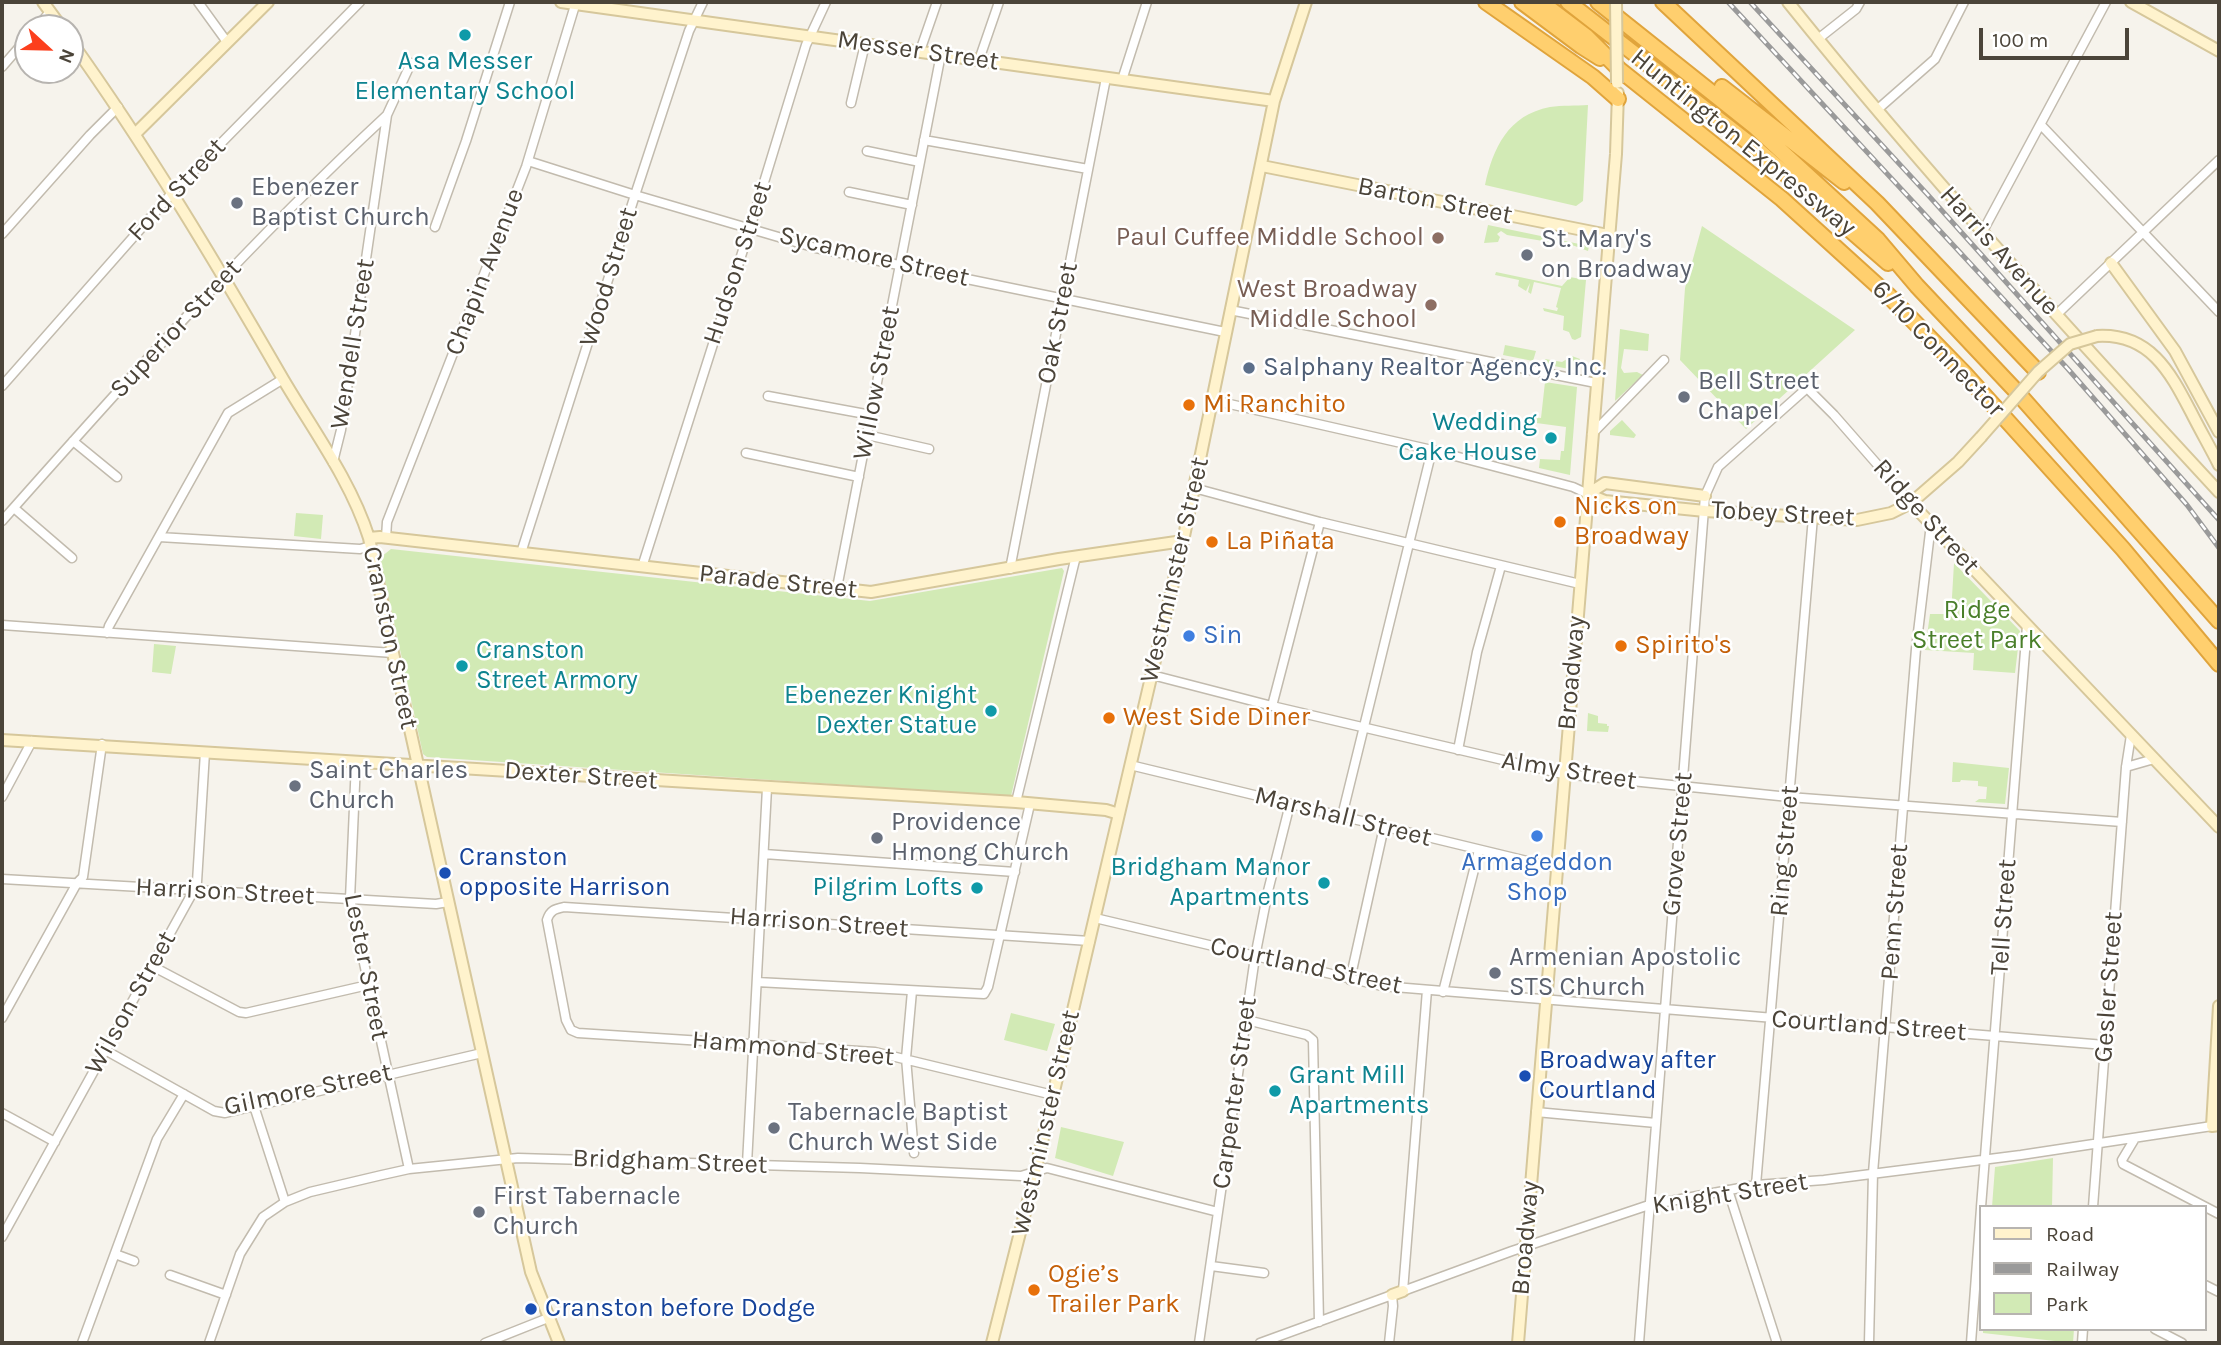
<!DOCTYPE html>
<html>
<head>
<meta charset="utf-8">
<style>
  body { margin:0 }
  #map { position:relative; width:2221px; height:1345px; overflow:hidden; background:#f6f3ec; font-family:Karla,sans-serif }
  canvas { display:block }
  .frame { position:absolute; inset:0; border:4px solid #4b4439; pointer-events:none }
  .legend { position:absolute; left:1979px; top:1205px; width:228px; height:126px; box-sizing:border-box; background:#fff; border:2px solid #b7b4b0; margin:0; padding:9px 12px; list-style:none; font-size:21px; color:#4b4439 }
  .legend li { display:flex; align-items:center; gap:14px; height:35px }
  .legend b { width:35px; border:2px solid #b7b4b0 }
  .north { position:absolute; left:14px; top:14px; width:70px; height:70px; box-sizing:border-box; background:#fff; border:2px solid #b7b4b0; border-radius:50%; rotate:112deg; font-size:19px; font-weight:700; line-height:28px; text-align:center; color:#4b4439 }
  .north::after { content:''; display:block; margin:auto; width:24px; height:32px; background:#fc3f1d; clip-path:polygon(50% 0,100% 100%,50% 72%,0 100%) }
  .scale { position:absolute; left:1979px; top:28px; width:150px; height:32px; box-sizing:border-box; border:4px solid #4b4439; border-top:0; padding-left:9px; font-size:21px; line-height:24px; white-space:nowrap; color:#4b4439; -webkit-text-stroke:5px #fff; paint-order:stroke }
</style>
</head>
<body>
<div id="map">
<canvas width="2221" height="1345"></canvas>
<div class="frame"></div>
<ul class="legend">
<li><b style="height:9px;background:#fff3cd"></b>Road</li>
<li><b style="height:9px;background:#9a9a9a"></b>Railway</li>
<li><b style="height:19px;background:#d2eab5"></b>Park</li>
</ul>
<div class="north">N</div>
<div class="scale">100 m</div>
</div>
<script>
const c = document.querySelector('canvas').getContext('2d');
c.lineJoin = 'round';
function paint(path, color) { c.fillStyle = color; c.fill(path, 'evenodd'); }
function strokePath(path, color, width, dash) { c.strokeStyle = color; c.lineWidth = width; c.lineCap = dash ? 'butt' : 'round'; c.setLineDash(dash || []); c.stroke(path); }
function drawText(font, color, halo, rows, align = 'center') {
  c.font = font + ' Karla,sans-serif'; c.lineWidth = 5; c.setLineDash([]); c.textBaseline = 'middle'; c.strokeStyle = halo; c.fillStyle = color; for (const [text, x, y, turn = 0] of rows) {
    c.save(); c.translate(x, y); c.rotate((+turn || 0) * Math.PI / 180); c.textAlign = isNaN(turn) ? turn : align; if (halo) c.strokeText(text, 0, 0); c.fillText(text, 0, 0); c.restore();
  }
}
paint(new Path2D(`
  M1588,105L1583,201L1576,206L1485,185C1493,148 1508,115 1550,107C1562,105 1576,106 1588,105Z
  M1488,225L1589,246L1588,251L1564,242L1561,244L1507,235L1501,231L1497,234L1500,237L1498,242L1484,243Z
  M1702,226L1855,330L1746,429L1680,360L1685,288Z
  M1496,272L1562,286L1570,277L1586,280L1581,337L1575,340L1572,339L1569,332L1563,330L1564,316L1544,311L1543,308L1557,311L1558,308L1556,307L1561,288L1534,282L1531,294L1528,292L1530,283L1526,291L1518,286L1519,280L1495,275Z
  M1620,329L1649,334L1648,351L1624,349L1621,368L1624,373L1637,372L1643,375L1615,401Z
  M1505,345L1536,351L1533,361L1503,355Z
  M1572,356L1580,359L1579,371L1544,364L1545,359L1562,362Z
  M1545,382L1577,387L1570,475L1539,468L1540,459L1560,460L1561,451H1564L1566,427L1529,422L1530,417L1541,418Z
  M1622,420L1636,435L1634,438L1610,435V431Z
  M296,513L323,515L321,539L294,536Z
  M391,549L870,601L1062,568L1064,571L1011,796L427,757L423,754L381,563V557Z
  M1954,563L2020,631L2015,673L1973,670L1974,653L1925,650L1930,614H1951Z
  M154,644L176,646L171,674L152,672Z
  M1588,713L1598,716V723L1607,724V726H1609L1608,732L1587,731Z
  M1953,762L2009,768L2005,804L1975,802L1979,799H1986L1987,787L1978,786V781L1961,780L1960,782H1952Z
  M1011,1013L1055,1024L1047,1051L1004,1040Z
  M1061,1127L1124,1142L1113,1176L1055,1158Z
  M2053,1158L2052,1207H1992L1995,1167Z
  M1983,1329H2074L2073,1343L1983,1333Z`), '#d2eab5');
const street = new Path2D(`
  M198,2L227,42
  M36,28L50,12
  M1818,39L1856,9L1860,2
  M920,51L937,2
  M979,60L999,2
  M2,67L28,37
  M1122,80L1147,2
  M851,103L865,44
  M1878,109L1935,59L1964,2
  M2041,125L2219,312
  M924,140L1088,169
  M867,151L920,162
  M528,161L635,195L816,248L1225,332
  M849,192L912,205
  M435,227L466,141L510,2
  M1983,231L2106,2
  M2,234L90,135L118,107
  M1230,310L1596,383
  M2056,315L2219,160
  M2,386L173,192L360,2
  M768,396L871,415
  M1212,400L1432,450L1573,487L1588,494
  M1592,434L1664,360
  M867,435L929,449
  M73,441L117,477
  M746,453L859,477
  M333,462L341,430L387,115L411,63
  M1194,488L1320,522L1580,584
  M14,508L72,558
  M2,521C126,381 250,242 387,115
  M159,537L360,549L371,546
  M386,538L387,522L526,167L576,2
  M521,553L635,195L689,31L703,2
  M642,567L750,228L806,45L826,2
  M1010,569L1106,78
  M837,588L941,54
  M2,625L393,653
  M107,633L109,626L228,413L283,379
  M1152,675L1272,706L1563,774L1789,797L2122,822
  M1272,706L1320,522
  M1458,750L1477,652L1501,566
  M356,762L350,899L409,1169
  M1130,765L1556,868
  M2126,767L2154,759
  M2,797L32,741
  M1016,802L1076,556
  M1342,816L1432,450
  M764,854L1015,872
  M2,879L436,904L448,902
  M1095,918L1382,986L2105,1045
  M152,966L239,1012L246,1013L368,985
  M1350,980L1384,827
  M757,982L984,994L988,987L1030,804
  M1427,990L1403,1291L1512,1251L1649,1205L1756,1185L1824,1180L2021,1155L2212,1126
  M912,991L906,1058L914,1153
  M1443,992L1479,850
  M2,1018L77,883L83,877L102,744
  M1247,1020L1307,1035L1313,1040L1319,1322
  M105,1050L214,1111L225,1113L482,1053
  M1053,1095L875,1052L578,1033L571,1030L566,1020L547,920C550,910 555,909 564,907L1090,941
  M254,1106L285,1202
  M1536,1112L1656,1123
  M2,1113L55,1142
  M2134,1140L2122,1160L2123,1164L2219,1214
  M747,1164L767,788
  M1756,1185L1813,517
  M1728,1190L1777,1343
  M1981,1207L2027,626
  M2093,1207L2126,767L2131,735
  M2,1237L194,890L197,882L205,752
  M115,1254L134,1261
  M1211,1266L1264,1273
  M170,1275L226,1295
  M2205,1285L2219,1292
  M2155,1329L2182,1343
  M82,1343L157,1139L184,1094
  M209,1343L240,1254L263,1217L285,1202L310,1192L382,1175L409,1169L518,1158L860,1168L1021,1176L1047,1168L1218,1212
  M485,1343L548,1318
  M1199,1343L1255,957L1268,891L1290,804
  M1260,1343L1392,1295L1393,1306L1389,1343
  M1639,1343L1705,496L1718,467L1807,388L1834,415L1911,503
  M1869,1343L1873,1173L1916,649L1931,524
  M1971,1343L1981,1208
  M2082,1343L2083,1329`);
const secondary = new Path2D(`
  M43,2L62,28
  M561,2L1274,101
  M1788,2C1924,171 2071,332 2219,492
  M2131,2L2219,51
  M70,40C148,149 216,263 283,379C313,430 351,481 369,538L393,653L531,1272L559,1343
  M136,133L268,2
  M1262,166L1608,235
  M2111,263L2175,351L2219,432
  M2097,336C2150,333 2170,372 2191,412C2200,430 2210,447 2219,465
  M1588,494L1605,501L1705,511L1857,520L1891,513L1911,503L1958,462L1981,437
  M1588,494L1605,483L1705,496
  M1911,503L2219,827
  M369,538L380,537L871,592L1059,559L1183,541
  M2,740L1016,802L1106,810L1119,814
  M2219,1006L2212,1126L2219,1125
  M1392,1295L1403,1291
  M992,1343L1031,1189L1183,541L1274,101L1306,2
  M1518,1343L1616,154L1618,93`);
const highway = new Path2D(`
  M1486,2L1593,77L1618,99
  M1522,2L1581,46L1600,58
  M1541,2L1586,36L1620,70L1782,199L1889,296L1965,374L2123,549L2219,664
  M1568,2L1758,150L1888,263
  M1598,2L1755,127L1878,240L1917,286L2016,391L2219,621
  M1663,2L1877,203L2038,372
  M1722,87L1844,182`);
strokePath(street, '#c2bbae', 11);
strokePath(secondary, '#d6c79b', 14);
strokePath(highway, '#e0a43c', 18);
strokePath(street, '#fff', 8);
strokePath(secondary, '#fff3cd', 10);
strokePath(highway, '#ffcf6e', 14);
const rail = new Path2D(`
  M1728,2L2068,369L2187,505L2219,548
  M1750,2L1928,195L2219,520`);
strokePath(rail, '#9a9a9a', 5);
strokePath(rail, '#fff', 2.5, [8]);
const secondaryBridge = new Path2D(`
  M1616,2L1617,83
  M1981,437L2038,372L2070,344L2097,336`);
strokePath(secondaryBridge, '#d6c79b', 14, []);
strokePath(secondaryBridge, '#fff3cd', 10);
for (const [x, y, r, color] of [
  [465,35,7,"#0f9aa8"],
  [237,203,7,"#6b7280"],
  [1438,238,7,"#8d6e63"],
  [1527,255,7,"#6b7280"],
  [1431,305,7,"#8d6e63"],
  [1249,368,7,"#5c6f8a"],
  [1684,397,7,"#6b7280"],
  [1189,405,7,"#e8710a"],
  [1551,438,7,"#0f9aa8"],
  [1560,522,7,"#e8710a"],
  [1212,542,7,"#e8710a"],
  [1189,636,7,"#3f7fe0"],
  [1621,646,7,"#e8710a"],
  [462,666,7,"#0f9aa8"],
  [991,711,7,"#0f9aa8"],
  [1109,718,7,"#e8710a"],
  [295,786,7,"#6b7280"],
  [1537,836,7,"#3f7fe0"],
  [877,838,7,"#6b7280"],
  [445,873,7,"#1a4fb4"],
  [1324,883,7,"#0f9aa8"],
  [977,888,7,"#0f9aa8"],
  [1495,973,7,"#6b7280"],
  [1525,1076,7,"#1a4fb4"],
  [1275,1091,7,"#0f9aa8"],
  [774,1128,7,"#6b7280"],
  [479,1212,7,"#6b7280"],
  [1034,1290,7,"#e8710a"],
  [531,1309,7,"#1a4fb4"]
]) { const dot = new Path2D(); dot.arc(x, y, r, 0, 2 * Math.PI); c.fillStyle = color; c.fill(dot); strokePath(dot, '#fff', 2.5); }
drawText('26px', '#4b4439', '#fff', [
  ["Messer Street",918,51,8],
  ["Huntington Expressway",1743,143,39],
  ["Ford Street",177,190,-47],
  ["Barton Street",1435,201,11],
  ["Harris Avenue",1999,251,48],
  ["Sycamore Street",874,257,13],
  ["Hudson Street",738,263,-72],
  ["Chapin Avenue",485,272,-69],
  ["Wood Street",609,277,-73],
  ["Oak Street",1058,323,-79],
  ["Superior Street",176,329,-47],
  ["Wendell Street",353,344,-81],
  ["6/10 Connector",1938,349,46],
  ["Willow Street",877,383,-79],
  ["Tobey Street",1783,514,3],
  ["Ridge Street",1926,517,48],
  ["Westminster Street",1175,570,-77],
  ["Parade Street",778,582,6],
  ["Cranston Street",390,638,78],
  ["Broadway",1572,673,-85],
  ["Almy Street",1569,771,9],
  ["Dexter Street",581,776,4],
  ["Marshall Street",1343,817,14],
  ["Grove Street",1678,844,-85],
  ["Ring Street",1785,851,-85],
  ["Harrison Street",225,892,3],
  ["Penn Street",1895,912,-86],
  ["Tell Street",2004,917,-86],
  ["Harrison Street",819,923,4],
  ["Courtland Street",1306,966,12],
  ["Lester Street",366,967,79],
  ["Gesler Street",2109,987,-86],
  ["Wilson Street",131,1003,-61],
  ["Courtland Street",1869,1026,4],
  ["Hammond Street",793,1049,5],
  ["Gilmore Street",308,1090,-12],
  ["Carpenter Street",1235,1093,-82],
  ["Westminster Street",1046,1123,-77],
  ["Bridgham Street",670,1162,2],
  ["Knight Street",1730,1194,-9],
  ["Broadway",1526,1238,-85]
]);
drawText('26px', '#0d838f', '#fff', [
  ["Asa Messer",465,62,"center"],
  ["Elementary School",465,92,"center"],
  ["Wedding",1537,423],
  ["Cake House",1537,453],
  ["Cranston",476,651,"left"],
  ["Street Armory",476,681,"left"],
  ["Ebenezer Knight",977,696],
  ["Dexter Statue",977,726],
  ["Bridgham Manor",1310,868],
  ["Apartments",1310,898],
  ["Pilgrim Lofts",963,888],
  ["Grant Mill",1289,1076,"left"],
  ["Apartments",1289,1106,"left"]
], 'right');
drawText('26px', '#5b616d', '#fff', [
  ["Ebenezer",251,188],
  ["Baptist Church",251,218],
  ["St. Mary's",1541,240],
  ["on Broadway",1541,270],
  ["Bell Street",1698,382],
  ["Chapel",1698,412],
  ["Saint Charles",309,771],
  ["Church",309,801],
  ["Providence",891,823],
  ["Hmong Church",891,853],
  ["Armenian Apostolic",1509,958],
  ["STS Church",1509,988],
  ["Tabernacle Baptist",788,1113],
  ["Church West Side",788,1143],
  ["First Tabernacle",493,1197],
  ["Church",493,1227]
], 'left');
drawText('26px', '#785e54', '#fff', [
  ["Paul Cuffee Middle School",1424,238],
  ["West Broadway",1417,290],
  ["Middle School",1417,320]
], 'right');
drawText('26px', '#4e5e75', '#fff', [
  ["Salphany Realtor Agency, Inc.",1263,368]
], 'left');
drawText('26px', '#c56008', '#fff', [
  ["Mi Ranchito",1203,405],
  ["Nicks on",1574,507],
  ["Broadway",1574,537],
  ["La Piñata",1226,542],
  ["Spirito's",1635,646],
  ["West Side Diner",1123,718],
  ["Ogie’s",1048,1275],
  ["Trailer Park",1048,1305]
], 'left');
drawText('26px', '#4a7f2a', '#fff', [
  ["Ridge",1977,611],
  ["Street Park",1977,641]
]);
drawText('26px', '#366cbe', '#fff', [
  ["Sin",1203,636],
  ["Armageddon",1537,863,"center"],
  ["Shop",1537,893,"center"]
], 'left');
drawText('26px', '#164399', '#fff', [
  ["Cranston",459,858],
  ["opposite Harrison",459,888],
  ["Broadway after",1539,1061],
  ["Courtland",1539,1091],
  ["Cranston before Dodge",545,1309]
], 'left');
</script>
</body>
</html>
